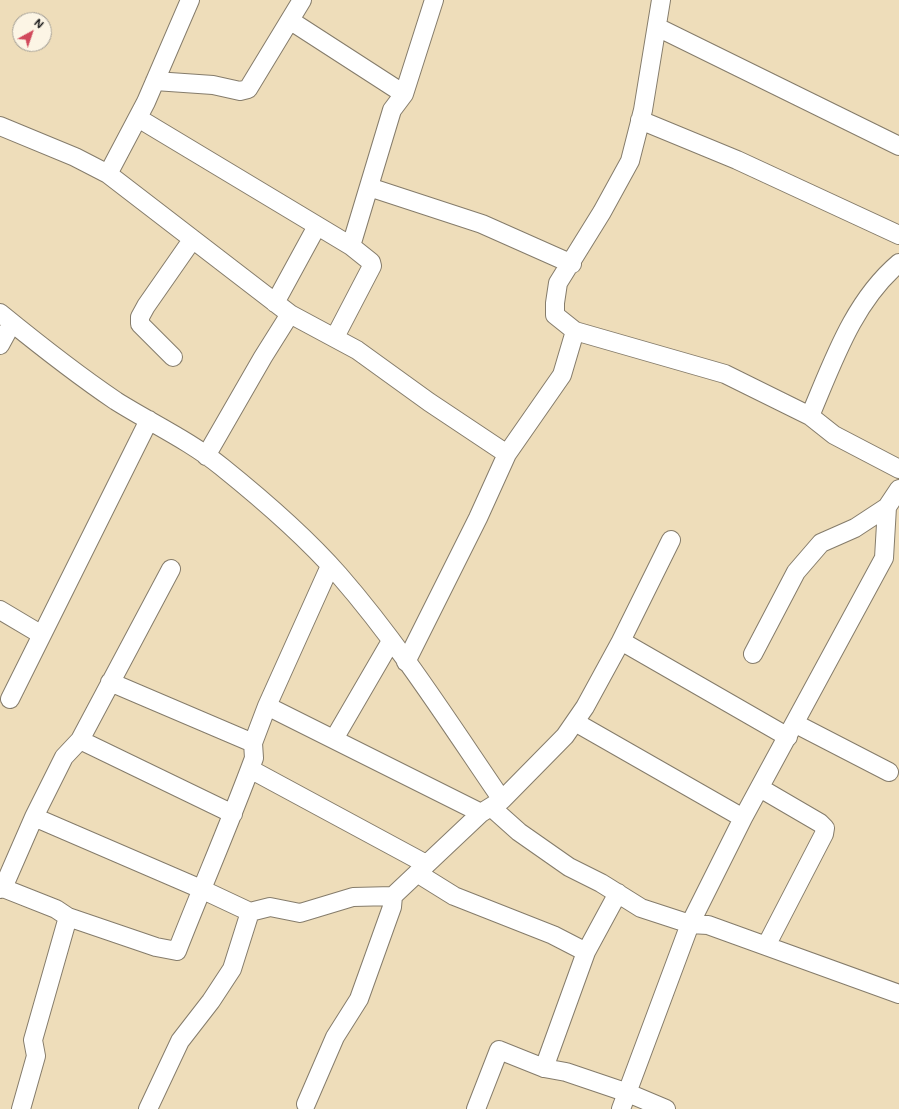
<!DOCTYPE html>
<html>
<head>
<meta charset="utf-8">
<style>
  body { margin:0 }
  #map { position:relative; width:899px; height:1109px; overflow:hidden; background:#eeddba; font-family:Mali,sans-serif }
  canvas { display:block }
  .north { position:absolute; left:12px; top:12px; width:40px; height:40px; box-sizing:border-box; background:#fcf5e5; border:1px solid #a29e95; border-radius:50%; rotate:40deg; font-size:11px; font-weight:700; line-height:16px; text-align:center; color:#1c1c1c }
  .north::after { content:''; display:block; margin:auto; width:14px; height:18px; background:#d1495b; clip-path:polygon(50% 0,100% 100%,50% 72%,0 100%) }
</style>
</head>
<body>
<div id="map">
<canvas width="899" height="1109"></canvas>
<div class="north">N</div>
</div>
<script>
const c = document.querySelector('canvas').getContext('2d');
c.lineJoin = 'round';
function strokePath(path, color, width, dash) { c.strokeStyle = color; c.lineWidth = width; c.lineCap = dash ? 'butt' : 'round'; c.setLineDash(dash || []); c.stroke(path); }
const street = new Path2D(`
  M291,21L404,94
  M657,27L899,146
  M155,81L213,85L240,91L248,89L302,0
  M138,118L351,246L371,262L372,266L335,337
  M640,120L737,160L899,235
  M0,126L75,157L108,174L290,314L357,350L429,402L507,454
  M108,174L146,102L190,0
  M369,187L482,224L572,264
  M351,246L392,110L404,94L434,0
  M275,303L317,226
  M0,313C38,344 76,374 116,401C151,423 190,441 222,467C263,500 304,535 339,575C400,645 450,724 502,800
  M575,331L555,315V303L558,283L602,212L630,161L643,110L661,0
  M0,345L12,323
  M173,357L140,324V317L146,306L192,240
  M810,416C833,362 853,302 899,263
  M206,456L263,357L290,314
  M0,610L42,635
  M621,641L671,540
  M753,654L796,572L821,543L855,528L887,507
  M406,662L478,518L507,454L562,375L575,331L725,374L810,416L834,435L899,469
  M110,682L253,743
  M10,699L149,420
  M267,706L481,813
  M575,722L743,818
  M796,724L889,772
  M334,739L391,641
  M80,740L233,814
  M250,769L426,864
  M760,788L820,823L825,828L824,834L766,946
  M491,807L519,832L569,867L601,883L641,908L690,924L708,925L899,994
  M34,817L201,889L250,912L270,907L300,913L353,897L393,896
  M417,873L454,896L553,935L586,952L544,1068
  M3,888L34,817L64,757L80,740L171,569
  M0,889L3,888L56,909L68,917L156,947L177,951C202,887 230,823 254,758L253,743L267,706L330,566
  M586,952L618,893
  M306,1104L335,1037L359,999L392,907L393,896L481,813L502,800L565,736L585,707L621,641L788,737
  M21,1109L36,1056L33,1040L68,917
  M148,1109L180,1041L211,1001L232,969L250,912
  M476,1109L499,1050L544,1068L566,1072L628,1093L666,1109
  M621,1109L690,924L743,818L884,558L887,507L899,489`);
strokePath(street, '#857c6b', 20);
strokePath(street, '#fff', 18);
</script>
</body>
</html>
